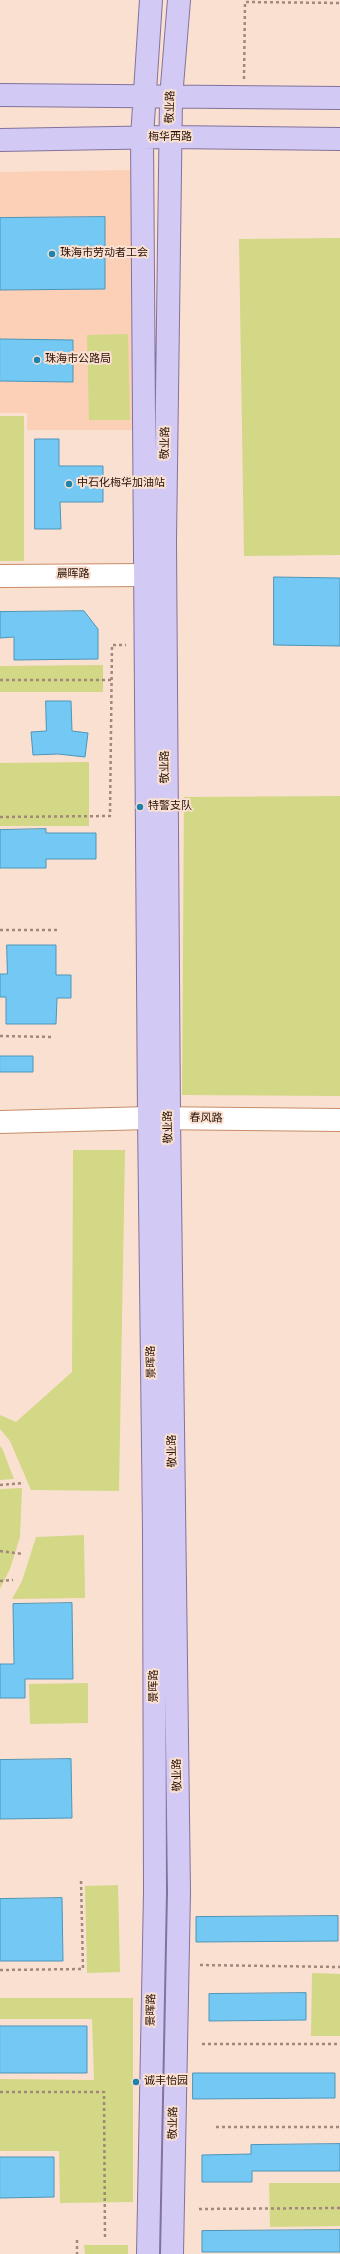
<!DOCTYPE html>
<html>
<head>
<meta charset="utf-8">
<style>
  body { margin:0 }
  canvas { display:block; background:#fae0d1 }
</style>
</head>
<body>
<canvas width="340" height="2254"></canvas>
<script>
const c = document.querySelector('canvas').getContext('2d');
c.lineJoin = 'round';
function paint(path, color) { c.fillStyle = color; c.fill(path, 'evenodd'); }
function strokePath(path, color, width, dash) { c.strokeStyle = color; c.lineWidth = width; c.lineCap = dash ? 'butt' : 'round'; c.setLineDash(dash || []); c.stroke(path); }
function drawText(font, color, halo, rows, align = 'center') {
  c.font = font + ' "Source Sans 3","Noto Sans SC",sans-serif'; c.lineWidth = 4; c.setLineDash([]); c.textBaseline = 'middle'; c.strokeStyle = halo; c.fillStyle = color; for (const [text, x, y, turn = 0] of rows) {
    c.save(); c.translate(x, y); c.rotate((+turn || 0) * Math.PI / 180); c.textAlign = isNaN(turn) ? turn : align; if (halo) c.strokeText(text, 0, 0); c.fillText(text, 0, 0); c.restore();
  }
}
paint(new Path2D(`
  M133,170L135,430H27V413H0V172Z`), '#fbd0b6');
paint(new Path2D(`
  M340,238V555L244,556L239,239Z
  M128,334L130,420H89L87,335Z
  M0,416H24V561H0Z
  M103,665V692H0V666Z
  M89,762V826H0V763Z
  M340,796V1096L182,1095L184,797Z
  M73,1150H125L119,1491L31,1490L10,1441L0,1429V1415L16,1422L72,1372Z
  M0,1446L2,1448L14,1479L0,1480Z
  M22,1488L20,1537L10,1569L0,1589V1489Z
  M84,1535L85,1598L12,1599L22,1581L36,1537Z
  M88,1683V1723L30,1724L29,1684Z
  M118,1885L120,1972L87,1973L85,1886Z
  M312,1973L340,1974V2036H311Z
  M0,1998H133V2202L60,2203L59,2151H0V2079L94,2080L92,2019H0Z
  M269,2183H340V2226L270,2227Z
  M84,2245H128V2254H85Z`), '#d2d886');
const building = new Path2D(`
  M105,217V289L0,290V218Z
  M0,339L73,340V382L0,381Z
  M35,439H59V466H103V502H60L61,529H35Z
  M274,577L340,578V646L274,645Z
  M84,611L98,629V659L14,660V637L0,638V612Z
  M46,701H71L72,731L88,733L85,757L58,754L33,755L31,732L46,731Z
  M46,829V833H96V859H46V868H0V830Z
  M7,945H56V975H71V998H57L56,1024H6V997H0V974H7Z
  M0,1056H33V1072H0Z
  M72,1603L73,1679H25V1698H0V1664H14L13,1604Z
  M71,1759L72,1818L0,1819V1760Z
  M62,1898L63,1961H0V1899Z
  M338,1916V1941L196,1942V1917Z
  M306,1993V2020L209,2021V1994Z
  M0,2026H87V2073H0Z
  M193,2073H335V2098L193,2099Z
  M340,2144V2171H252V2182H202V2155L251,2154V2145Z
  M0,2157H54V2197L0,2198Z
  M340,2230V2252H202V2231Z`);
paint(building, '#73c9f4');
strokePath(building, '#4e95b8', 1);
const minor = new Path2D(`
  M0,576L146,575
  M0,1122L149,1118L340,1120`);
const major = new Path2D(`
  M0,95L340,98
  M0,140L170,137L340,139
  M148,2254L155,1892L154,1530L149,1118L142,137L151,0
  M172,2254L179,1892L169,1118L165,541L171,98L179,0`);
strokePath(minor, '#c88c67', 24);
strokePath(major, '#83729b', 24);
strokePath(new Path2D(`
  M244,79L245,2L340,3
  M0,680H111
  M0,817L110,816L112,645H126
  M0,930H59
  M0,1036L52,1037
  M0,1485L24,1483
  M0,1551L23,1554
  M0,1581L13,1580
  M200,1965L340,1967
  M0,1970L83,1969L81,1881
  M202,2044H340
  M0,2092H104L105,2240
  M216,2127H340
  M199,2209L340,2208
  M77,2240V2254`), '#a1887a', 2.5, [3, 3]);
strokePath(minor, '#fff', 22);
strokePath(major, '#d2caf4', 22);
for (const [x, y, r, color] of [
  [52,254,4,"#1d82ac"],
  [37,360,4,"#1d82ac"],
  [69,484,4,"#1d82ac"],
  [140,807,4,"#1d82ac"],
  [136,2082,4,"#1d82ac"]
]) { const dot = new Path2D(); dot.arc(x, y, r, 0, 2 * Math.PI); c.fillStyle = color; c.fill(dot); strokePath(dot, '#fae0d1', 1.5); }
drawText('11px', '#271003', '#fae0d1', [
  ["敬业路",171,107,-88],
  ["梅华西路",170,138],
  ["敬业路",166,443,-89],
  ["晨晖路",73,575],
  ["敬业路",166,767,-90],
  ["春风路",206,1119,1],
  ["敬业路",169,1127,-91],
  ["景晖路",152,1362,-91],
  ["敬业路",173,1451,-91],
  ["景晖路",155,1686,-90],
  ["敬业路",178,1775,-91],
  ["景晖路",152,2010,-89],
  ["敬业路",174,2123,-89]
]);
drawText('11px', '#271003', '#fae0d1', [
  ["珠海市劳动者工会",60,254],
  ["珠海市公路局",45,360],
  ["中石化梅华加油站",77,484],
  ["特警支队",148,807],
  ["诚丰怡园",144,2082]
], 'left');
</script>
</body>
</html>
